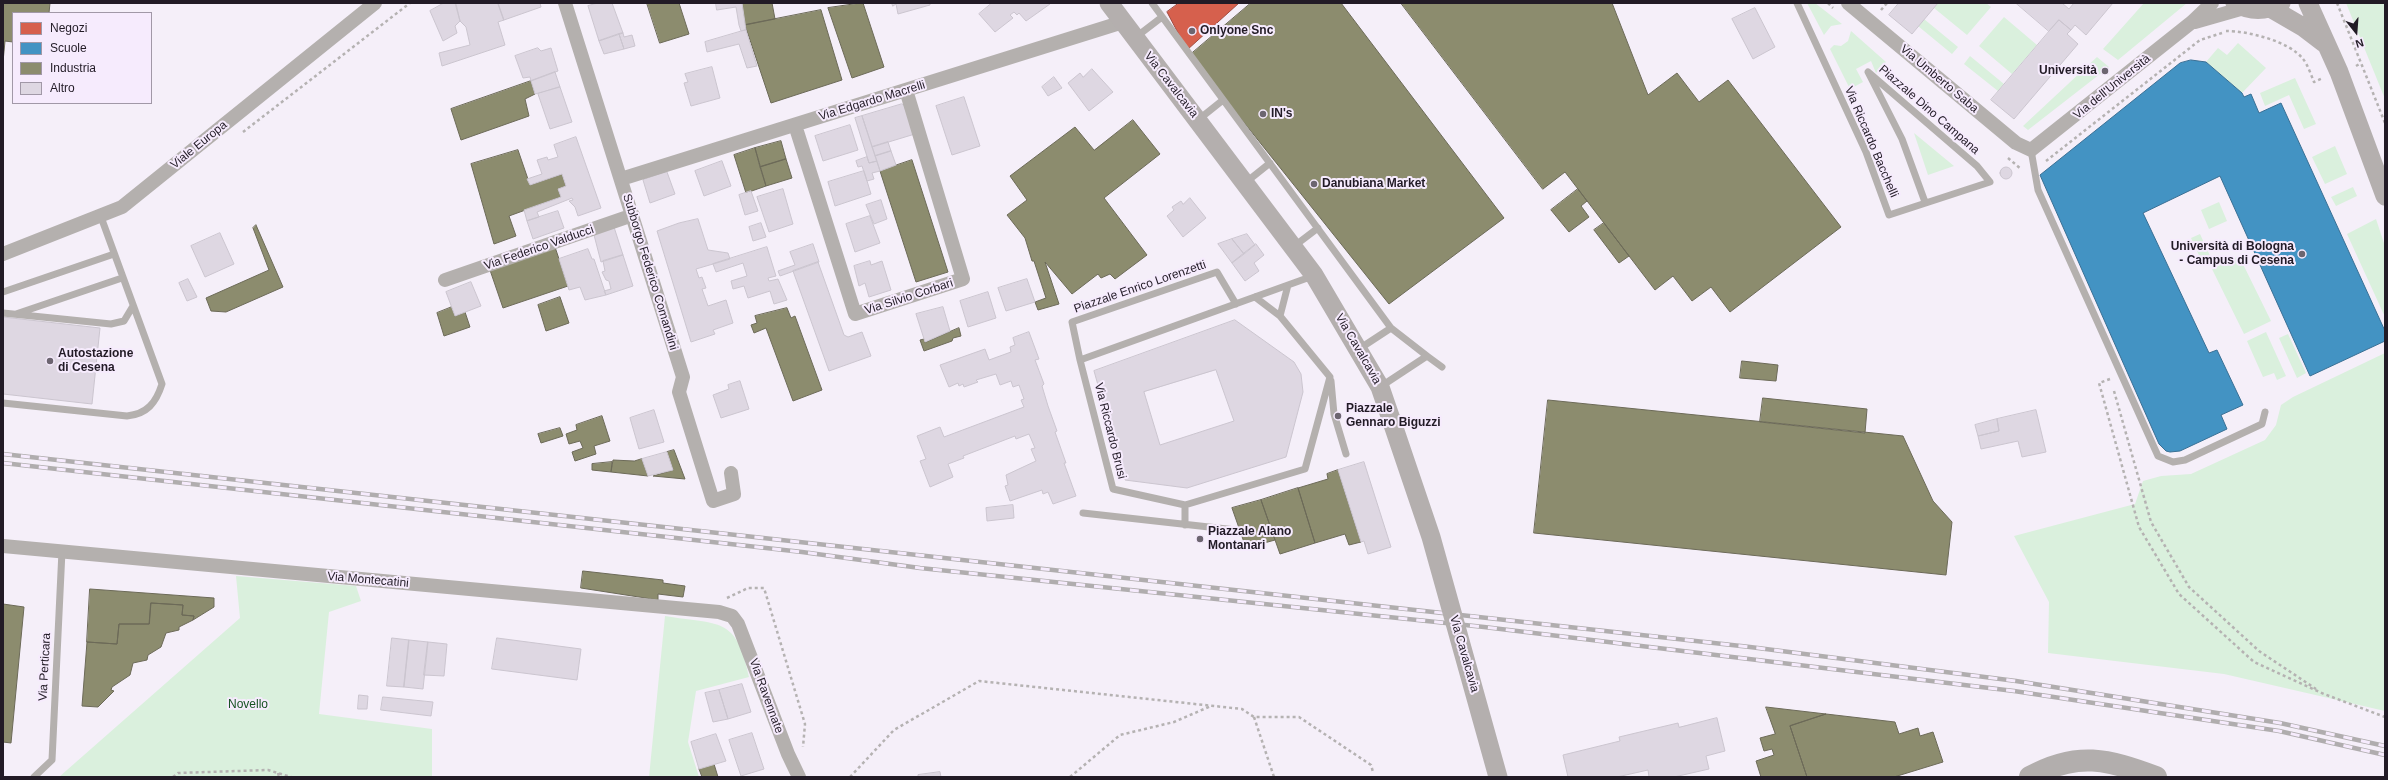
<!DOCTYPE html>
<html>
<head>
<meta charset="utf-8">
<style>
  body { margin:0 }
  #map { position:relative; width:2388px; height:780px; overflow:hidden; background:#f5eff9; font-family:Helvetica,sans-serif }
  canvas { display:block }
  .frame { position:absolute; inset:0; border:4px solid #221b26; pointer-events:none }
  .legend { position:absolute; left:12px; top:12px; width:140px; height:92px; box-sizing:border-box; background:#f6ebfd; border:1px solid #a198a7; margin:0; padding:5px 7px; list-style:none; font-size:12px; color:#221b26 }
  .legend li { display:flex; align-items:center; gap:8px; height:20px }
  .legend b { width:20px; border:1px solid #a198a7 }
  .north { position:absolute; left:2336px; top:12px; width:40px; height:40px; -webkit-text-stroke:3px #f6ebfd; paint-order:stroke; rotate:163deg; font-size:11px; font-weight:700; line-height:16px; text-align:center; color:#221b26 }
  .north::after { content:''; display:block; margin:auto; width:14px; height:18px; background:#221b26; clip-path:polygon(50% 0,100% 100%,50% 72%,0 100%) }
</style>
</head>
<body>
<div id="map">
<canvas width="2388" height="780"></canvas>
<div class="frame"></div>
<ul class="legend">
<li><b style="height:11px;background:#d6604d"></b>Negozi</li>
<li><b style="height:11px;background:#4393c3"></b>Scuole</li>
<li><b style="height:11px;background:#8c8c6e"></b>Industria</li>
<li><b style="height:11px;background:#ded7e2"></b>Altro</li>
</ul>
<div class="north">N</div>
</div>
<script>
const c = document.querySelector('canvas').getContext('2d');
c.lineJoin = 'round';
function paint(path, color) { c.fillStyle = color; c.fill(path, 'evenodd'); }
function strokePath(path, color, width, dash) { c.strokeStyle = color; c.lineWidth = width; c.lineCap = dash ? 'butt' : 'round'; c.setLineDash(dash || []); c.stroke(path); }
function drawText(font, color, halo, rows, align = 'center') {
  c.font = font + ' Helvetica,sans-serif'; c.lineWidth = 4; c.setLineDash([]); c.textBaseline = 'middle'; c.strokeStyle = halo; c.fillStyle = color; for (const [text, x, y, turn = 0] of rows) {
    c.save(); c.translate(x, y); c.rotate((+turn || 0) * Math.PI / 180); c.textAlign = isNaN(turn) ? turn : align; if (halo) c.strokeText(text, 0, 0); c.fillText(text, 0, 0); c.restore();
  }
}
paint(new Path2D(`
  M1807,3H1815L1842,24L1831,26L1824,35Z
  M1938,3H1986L1991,7L1967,35L1934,8Z
  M2144,3H2187L2118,60L2103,49Z
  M2346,3H2385V99Z
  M2004,17L2037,45L2012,74L1979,46Z
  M1924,19L1958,47L1952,54L1918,26Z
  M1851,31L1886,62L1876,73L1871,61L1856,69L1863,82L1850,89L1830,49L1834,45L1841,46L1848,41Z
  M2238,43L2266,68L2242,93L2206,62L2218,48L2227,55Z
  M1970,56L2004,84L1998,91L1964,64Z
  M2097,57L2109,67L2028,130L2023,126Z
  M2295,78L2316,124L2304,129L2289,95L2265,106L2260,93Z
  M1914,133L1954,166L1928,175Z
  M2335,146L2347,174L2325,184L2312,157Z
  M2353,187L2357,196L2336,206L2331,197Z
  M2219,202L2227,221L2209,229L2201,210Z
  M2376,219L2385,246V317L2347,234Z
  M2200,234L2212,260L2203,264L2191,238Z
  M2239,256L2271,321L2244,334L2212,269Z
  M2266,332L2286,376L2277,380L2274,373L2263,377L2247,341Z
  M2288,334L2306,373L2297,378L2279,338Z
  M2385,353V711L2224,674L2048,653L2049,602L2014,536L2135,504L2143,481L2161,476L2191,474L2265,440L2276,425L2281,405L2293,397Z
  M236,576L356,586L361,601L329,612L319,714L432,729V777H59L240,618Z
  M665,616C719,625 737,616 749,677L696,691L688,742L699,777H649Z`), '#daf0dd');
const shops = new Path2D(`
  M1179,3H1239L1187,50L1167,12Z`);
paint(shops, '#d6604d');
strokePath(shops, '#a04b41', 1);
const schools = new Path2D(`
  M2191,60L2206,62L2242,93L2244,97L2251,94L2259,113L2281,103L2385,331V341L2310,376L2220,176L2143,213L2209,353L2217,350L2243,405L2221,415L2227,429L2180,451L2170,452L2166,451L2159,444L2040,175L2180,63Z`);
paint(schools, '#4393c3');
strokePath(schools, '#396f94', 1);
const industry = new Path2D(`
  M3,3H50L49,13H13V42L5,41L3,62Z
  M647,3H679L689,34L660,43Z
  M742,3H772L775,19L745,25Z
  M863,3L884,67L852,78L828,8Z
  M1251,3H1341L1504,218L1389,304L1190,55Z
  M1401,3H1612L1648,95L1677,73L1699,102L1728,80L1841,227L1730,312L1711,287L1692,301L1673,276L1655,290L1565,172L1543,189Z
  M821,10L842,80L771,103L745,25Z
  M531,81L535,94L525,99L529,116L461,140L451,109Z
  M1133,120L1160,154L1104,198L1147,255L1115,279L1110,274L1101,278L1098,274L1072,294L1045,262L1059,304L1038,310L1035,302L1046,298L1034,261H1032L1025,238L1007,215L1027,200L1010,176L1075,127L1094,150Z
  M781,141L786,159L760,167L755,148Z
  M755,148L766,186L746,193L734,155Z
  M518,150L530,185L562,174L566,186L558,189L561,197L509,216L516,236L494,244L471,164Z
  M786,159L792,178L766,186L760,167Z
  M912,160L948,272L916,282L880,171Z
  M1578,189L1587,201L1581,206L1589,217L1569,232L1551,210Z
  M1604,223L1629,256L1619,263L1594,230Z
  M256,225L283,287L226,312L211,311L206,298L269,270L253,228Z
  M555,247L568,286L503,308L490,270Z
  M560,297L569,323L546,331L538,305Z
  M452,307L455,316L465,312L470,327L444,336L437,313Z
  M787,308L791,318L795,316L822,390L793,401L766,328L754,333L751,325L757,323L755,316Z
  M959,328L961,336L953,338L952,341L924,351L920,340L924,339L925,342Z
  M1742,361L1778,365L1776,381L1740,378Z
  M1763,398L1867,409L1865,433L1760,422Z
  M1548,400L1903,436L1933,501L1952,522L1946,575L1534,533Z
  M602,416L610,441L594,446L596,454L575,461L572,452L583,448L580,441L569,444L566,434L577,430L576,425Z
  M560,428L563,436L541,443L538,434Z
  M674,450L685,479L653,476L673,470L667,452Z
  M642,459L648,476L611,472L613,460L634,461Z
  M612,462L611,472L592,470V464Z
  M1338,470L1361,542L1349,545L1345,534L1315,543L1298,488L1328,479L1327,474Z
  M1298,488L1315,543L1280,554L1261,500Z
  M1261,500L1275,540L1246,548L1232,508Z
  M583,571L663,580V583L685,586L683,597L658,594V600L581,588Z
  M90,589L214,598V607L193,620L194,616L182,615L183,605L151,603L149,624H119L117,644L87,642Z
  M151,603L183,605L182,615L194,616L193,620L179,627V630L166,633L161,647L148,655L147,660L133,663L130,675L112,687L111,690L114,691L98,707L82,706L87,642L117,644L119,624H149Z
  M3,604L24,607L11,743L3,742Z
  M1766,707L1826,714L1790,726L1807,777H1761L1756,761L1774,755L1772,749L1764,751L1760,738L1775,734Z
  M1826,714L1895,722L1899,734L1918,728L1920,736L1933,732L1943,762L1894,777H1807L1790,726Z
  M714,764L718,777H702L699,769Z`);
paint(industry, '#8c8c6e');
strokePath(industry, '#6c6a58', 1);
const building = new Path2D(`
  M444,3H455L460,21L455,26L457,33L443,41L430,11Z
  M459,3H498L504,20L498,22L505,45L442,66L439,53L470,45L466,27L460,21L456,4Z
  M498,3H540L541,7L504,20Z
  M598,3H612L623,33L599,41L588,6Z
  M716,3H742L746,30L741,31L739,25L736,7L717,10Z
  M892,3H930V5L898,14L896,4L893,6Z
  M992,3H1049L1050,4L1026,21L1019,13L1017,15L1014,12L1010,15L1013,18L995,32L979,14Z
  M1899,3H1938L1912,34L1889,15Z
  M2016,3H2062L2069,9L2074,3H2113L2086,35L2075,25L2071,30L2059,20L2049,31Z
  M1755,8L1775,47L1753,59L1732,19Z
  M2059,20L2071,30L2067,34L2078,44L2014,119L1991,100Z
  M746,30L757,66L747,68L739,44L707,52L705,42Z
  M623,33L624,37L632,35L635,46L624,49L619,34Z
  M619,34L624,49L604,54L599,41Z
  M538,48L541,51L551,48L558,71L531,81L530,77L523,78L515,56Z
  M712,67L720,98L691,106L684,83L688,82L685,74Z
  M1092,69L1113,92L1089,111L1068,83L1080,73L1083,77Z
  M555,72L560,87L535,94L531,81Z
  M1054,77L1062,88L1048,96L1042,87Z
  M560,87L572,122L550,129L538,94Z
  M964,97L980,146L952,155L936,106Z
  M902,104L904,105L915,134L872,147L862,116Z
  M862,116L877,161L869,163L855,118Z
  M850,125L858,150L823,161L815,136Z
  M576,137L601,208L578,216L575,207L569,201L573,200L572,198L537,212L539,217L527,221L524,210L561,197L558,189L566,186L562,174L530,185L527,179L542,174L537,160L547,157L548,160L558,157L554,145Z
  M888,142L891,151L875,156L872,147Z
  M891,151L896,165L880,171L875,156Z
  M867,157L869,163L877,161L880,171L872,173L874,179L867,181L862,166L858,167L856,161Z
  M722,161L731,186L704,196L695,171Z
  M2000 173a6 6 0 1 1 12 0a6 6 0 1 1-12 0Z
  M864,171L871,194L835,206L828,182Z
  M667,172L675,194L650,203L643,180Z
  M783,189L793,224L769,232L757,197Z
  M751,191L758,211L745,215L739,195Z
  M1190,198L1206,218L1183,237L1167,216L1174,210L1172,207L1181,201L1183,204Z
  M881,200L887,219L874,224L866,205Z
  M558,211L564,228L533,239L527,221Z
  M870,216L880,243L855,252L846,224Z
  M698,219L708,250L728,253L730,259L696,269L699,278L702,277L706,288L702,289L708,306L726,300L733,323L713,330L715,334L691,342L657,231L679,223Z
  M761,223L766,237L753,241L749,227Z
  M614,227L623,255L601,262L594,235Z
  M220,233L234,264L205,277L191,246Z
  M1247,234L1255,245L1244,254L1232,239Z
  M1232,239L1244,254L1232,263L1218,244Z
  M813,244L819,262L780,276L778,271L795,265L790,252Z
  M1256,244L1264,255L1254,263L1259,271L1245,281L1232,263Z
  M767,247L776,276L768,278L769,281L778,279L787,300L774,304L770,291L748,298L744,286L733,289L731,281L747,276L743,263L716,272L713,264Z
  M588,249L592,259H594L606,295L585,300L580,287L569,290L559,259Z
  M623,255L633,286L606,295L604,291L611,289L609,281L606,280L602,272L605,271L603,261Z
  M870,261L871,265L882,261L891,290L869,297L865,283L859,286L854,266Z
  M818,262L844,335L848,337L862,332L871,356L829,371L793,271Z
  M188,279L197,297L187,301L179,283Z
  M1027,279L1035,302L1006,311L998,288Z
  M471,282L481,306L455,316L446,292Z
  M988,292L996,318L968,327L960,301Z
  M943,307L950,331L925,342L916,314Z
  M3,317L100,328L92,404L3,394Z
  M1235,320L1294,362L1301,374L1303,392L1286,457L1187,488L1125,480L1094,371ZM1216,370L1234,421L1160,445L1144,392Z
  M1029,332L1039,359L1035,360L1044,384L1042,386L1048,406L1057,431L1055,432L1066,463H1064L1076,496L1053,504L1048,492L1043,494L1042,490L1010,501L1005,486L1008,485L1006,475L1036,461L1031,449L1035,448L1029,434L1016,439L1015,436L963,456L964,458L948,464L953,477L930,487L920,461L926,459L917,436L940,427L944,437L1024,407L1021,400L1024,399L1019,385L1013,387L1011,381L1000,385L996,374L976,380L978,382L964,387L963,384L959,386L958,383L949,387L940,365L985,349L989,360L1011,352L1010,347L1015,345L1013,338Z
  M740,381L749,409L721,418L713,395L729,389L728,385Z
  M654,410L664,442L639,449L630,418Z
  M2036,410L2046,452L2022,457L2018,441L1981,449L1978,436L1999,431L1997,419Z
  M1997,419L1999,431L1978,436L1975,425Z
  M667,452L673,470L648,476L642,459Z
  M1364,462L1391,547L1368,554L1364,541L1361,542L1338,470Z
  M1013,505L1014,518L987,521L986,508Z
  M392,638L409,640L404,687L387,686Z
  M497,638L581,649L577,680L492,669Z
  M409,640L428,642L423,689L404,687Z
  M428,642L447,644L444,676L424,675Z
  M742,684L751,712L728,719L719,690Z
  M719,690L728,719L713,722L705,693Z
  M359,695L368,696L367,709H358Z
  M383,697L433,702L431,716L381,710Z
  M1717,718L1725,751L1706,756L1709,769L1674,777H1649L1648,770L1617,777H1568L1563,755L1620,741L1619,737L1678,723L1679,727Z
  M752,733L764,769L741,776L729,740Z
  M716,734L726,761L699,769L691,742Z
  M940,772L941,777H918V775Z`);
paint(building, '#ded7e2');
strokePath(building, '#cbc5cf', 1);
strokePath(new Path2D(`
  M1828,3L1833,8
  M2337,3L2385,123
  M1881,10L1887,3
  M2226,31C2248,31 2289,41 2303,59C2308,65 2311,75 2314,82L2323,78
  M2356,66L2361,63
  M243,132L410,3
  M2008,158L2021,169
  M2046,161L2200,40L2222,33
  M2110,379L2099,383L2139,527L2179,594L2254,662L2324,694L2385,717
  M2114,391L2151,522L2189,587L2259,651L2316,689
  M727,598L748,588H764L805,724L803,747
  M1254,717L1274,777
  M278,773L279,777
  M173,777L178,773L268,770L291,777
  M850,777L894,730L979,681L1242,709L1254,717H1299L1371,765L1373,772
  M1070,777L1120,735L1174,722L1211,706`), '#b5b2b2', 2.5, [3, 3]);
strokePath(new Path2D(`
  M1152,3L1391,328
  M1797,3L1866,152L1889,215L1990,182L1977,166L1868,72L1902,139L1925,202
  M1136,37L1162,17
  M1198,120L1223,100
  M2031,150L2038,190L2158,456L2173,462L2185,460L2262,424L2265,412
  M1245,183L1270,163
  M1293,247L1318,228
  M1288,285L1080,360L1113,489L1185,505L1305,469L1330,377L1280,316L1288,285L1313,276
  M3,292L114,254
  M1255,297L1280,316
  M3,313L111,324L124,321L133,306
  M16,314L122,278
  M1359,349L1391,328L1427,356L1380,387
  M1427,356L1442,367
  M1080,360L1072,322L1217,272L1236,304
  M1331,381L1334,414L1346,454
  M3,403L127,416C147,414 156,403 162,384L101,217
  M1185,505V525
  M1083,513L1236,530
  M34,777L52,760L62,551`), '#b4b0ae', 7);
strokePath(new Path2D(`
  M565,3L683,377L679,392L713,501L734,494L731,473
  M1848,3L2016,143L2031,150L2192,22L2212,3
  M2195,22L2244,8
  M795,125L855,314L963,279L906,90
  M621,179L1123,22
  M3,254L122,207L375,3
  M445,280L633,215
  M3,546L719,612L732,616L738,624L788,754L799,777`), '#b4b0ae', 14);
strokePath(new Path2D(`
  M1109,3L1314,275L1380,387L1391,419
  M2235,3C2251,12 2265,12 2281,3
  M2308,3L2339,72L2385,196
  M2272,9L2303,27L2324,43`), '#b4afae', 19);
strokePath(new Path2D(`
  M2030,777C2077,751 2108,759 2156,777`), '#b2aead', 22);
const rail = new Path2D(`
  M3,454L1750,647L2016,681L2280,723L2385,746
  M3,463L802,552L920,568L1484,627L2014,691L2279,731L2385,755`);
strokePath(rail, '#b0adae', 4.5);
strokePath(rail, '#f6ebfd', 3, [9]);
strokePath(new Path2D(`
  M1391,419L1431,537L1498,777`), '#b4afae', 19);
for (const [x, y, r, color] of [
  [1192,31,4,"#6c6570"],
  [2105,71,4,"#6c6570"],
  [1263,114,4,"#6c6570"],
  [1314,184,4,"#6c6570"],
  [2302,254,4,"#6c6570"],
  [50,361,4,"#6c6570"],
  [1338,416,4,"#6c6570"],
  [1200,539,4,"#6c6570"]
]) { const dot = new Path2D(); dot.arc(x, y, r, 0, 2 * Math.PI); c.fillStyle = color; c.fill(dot); strokePath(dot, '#f6ebfd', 1.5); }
drawText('bold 12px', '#221b26', '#f6ebfd', [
  ["Onlyone Snc",1200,31],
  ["Università",2097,71,"right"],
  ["IN's",1271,114],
  ["Danubiana Market",1322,184],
  ["Università di Bologna",2294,247,"right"],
  ["- Campus di Cesena",2294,261,"right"],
  ["Autostazione",58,354],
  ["di Cesena",58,368],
  ["Piazzale",1346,409],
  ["Gennaro Biguzzi",1346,423],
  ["Piazzale Alano",1208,532],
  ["Montanari",1208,546]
], 'left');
drawText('12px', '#221b26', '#f6ebfd', [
  ["Via Umberto Saba",1939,79,40],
  ["Via Cavalcavia",1171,85,52],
  ["Via dell'Università",2112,87,-39],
  ["Via Edgardo Macrelli",872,101,-17],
  ["Piazzale Dino Campana",1929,110,41],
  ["Via Riccardo Bacchelli",1871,142,67],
  ["Viale Europa",199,145,-39],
  ["Via Federico Valducci",539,248,-19],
  ["Subborgo Federico Comandini",650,272,73],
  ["Piazzale Enrico Lorenzetti",1140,287,-19],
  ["Via Silvio Corbari",909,297,-18],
  ["Via Cavalcavia",1358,349,60],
  ["Via Riccardo Brusi",1110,431,76],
  ["Via Montecatini",368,580,5],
  ["Via Cavalcavia",1464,654,74],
  ["Via Perticara",45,667,-87],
  ["Via Ravennate",766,696,70]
]);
drawText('12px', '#165222', '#f6ebfd', [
  ["Novello",248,705]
]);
</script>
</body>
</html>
